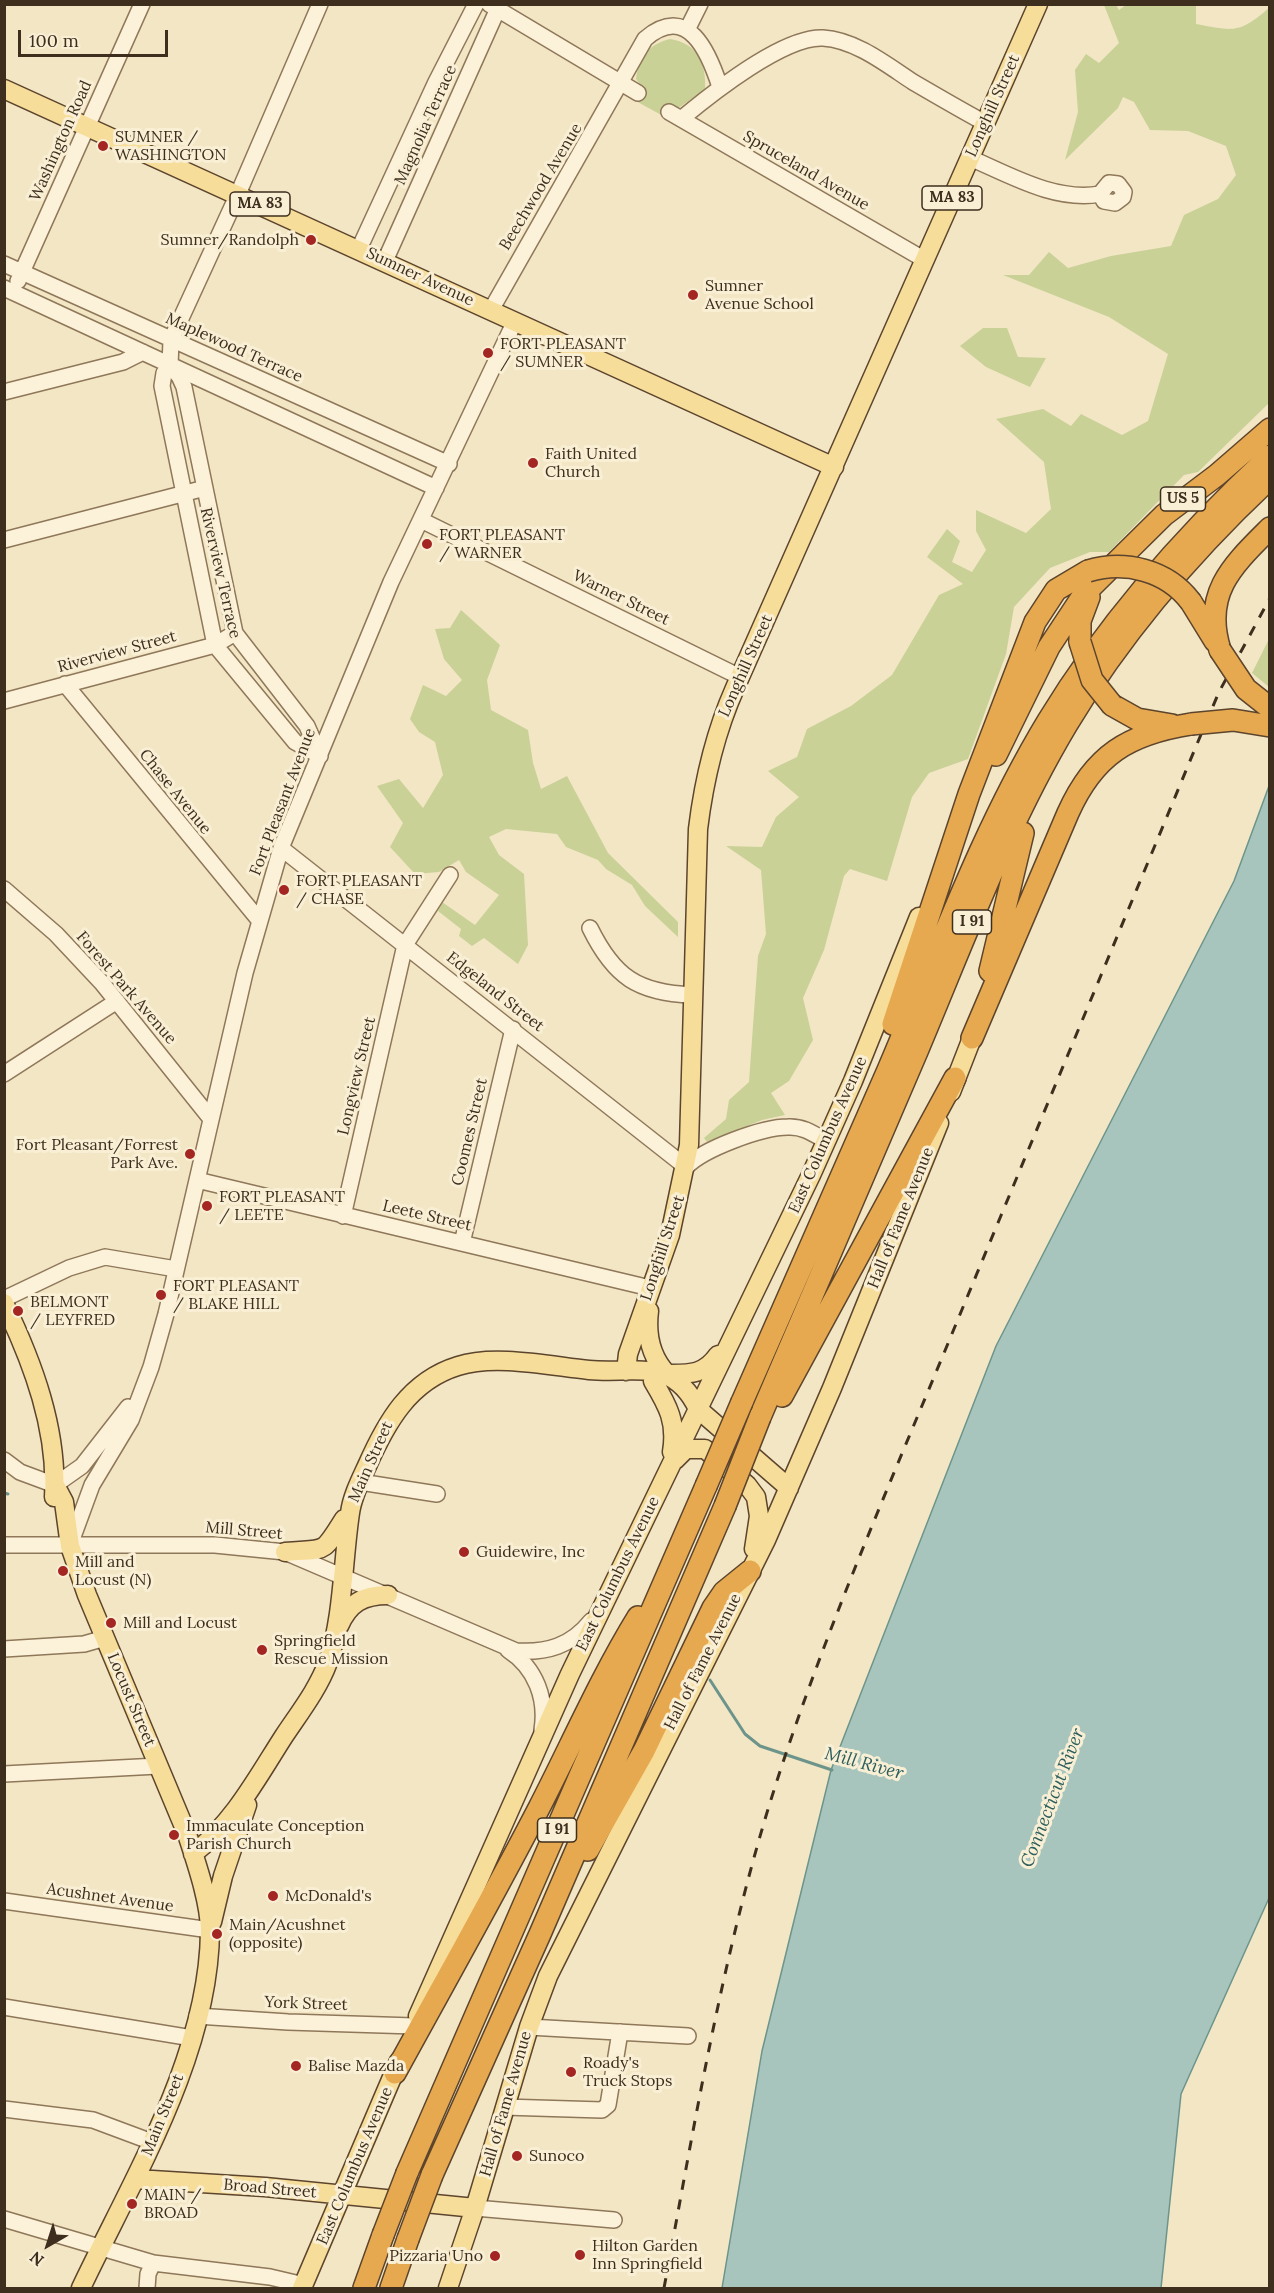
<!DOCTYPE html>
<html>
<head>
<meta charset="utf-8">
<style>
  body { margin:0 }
  #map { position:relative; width:1274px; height:2293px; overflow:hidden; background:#f2e6c4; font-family:Lora,serif }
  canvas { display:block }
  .frame { position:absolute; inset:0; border:6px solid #3e2e1e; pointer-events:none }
  .north { position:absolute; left:18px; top:2215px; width:60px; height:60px; -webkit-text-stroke:4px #f9efd5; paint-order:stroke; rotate:219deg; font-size:16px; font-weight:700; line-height:24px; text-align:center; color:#3e2e1e }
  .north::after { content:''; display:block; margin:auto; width:21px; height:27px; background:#3e2e1e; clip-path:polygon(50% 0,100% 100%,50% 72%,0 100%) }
  .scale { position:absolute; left:18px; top:30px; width:150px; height:27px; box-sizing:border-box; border:3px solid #3e2e1e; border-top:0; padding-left:8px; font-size:18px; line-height:21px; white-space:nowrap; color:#3e2e1e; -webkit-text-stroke:4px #f9efd5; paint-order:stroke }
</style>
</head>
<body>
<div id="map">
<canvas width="1274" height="2293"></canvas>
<div class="frame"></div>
<div class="north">N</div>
<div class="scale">100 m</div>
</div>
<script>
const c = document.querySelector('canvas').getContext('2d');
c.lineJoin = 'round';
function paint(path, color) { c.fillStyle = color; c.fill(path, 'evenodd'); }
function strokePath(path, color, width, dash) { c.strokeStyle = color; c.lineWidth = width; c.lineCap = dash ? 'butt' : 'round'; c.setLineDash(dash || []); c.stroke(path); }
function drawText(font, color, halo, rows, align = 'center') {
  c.font = font + ' Lora,serif'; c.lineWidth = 6; c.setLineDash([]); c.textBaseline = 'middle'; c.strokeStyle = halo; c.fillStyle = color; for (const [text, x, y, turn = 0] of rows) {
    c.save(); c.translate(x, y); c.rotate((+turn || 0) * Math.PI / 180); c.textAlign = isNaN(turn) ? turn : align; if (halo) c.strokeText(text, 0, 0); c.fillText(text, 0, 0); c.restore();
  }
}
paint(new Path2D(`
  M1104,5H1116L1119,10L1126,5H1196V24C1234,31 1239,34 1269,8V403L1198,472L1184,475L1109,552H1090L1050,568L1014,607L1006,654L968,759L929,773L912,797L887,881L850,869L844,876L824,950L803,998L813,1040L789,1081L771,1093L785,1115L762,1120L707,1142L704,1138L726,1119L729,1100L749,1082L758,956L766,934L761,870L726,846L762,847L776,817L799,797L768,771L797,757L807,729L851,706L892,675L939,595L963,584L927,557L947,529L960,541L952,562L972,572L986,550L976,531V510L1026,533L1051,509L1044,462L996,419L1043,409L1071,426L1081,414L1122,435L1148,421L1168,354L1109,317L1003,275H1029L1049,252L1068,268L1111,256L1171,246L1184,215L1218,199L1236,175L1226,146L1188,131L1150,130L1134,102L1123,97L1118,108L1065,160L1078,112L1075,70L1086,54L1099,63L1119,43Z
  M670,39C697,43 707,64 705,90L665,117L634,100L642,87L636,79C639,57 649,44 670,39Z
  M983,328H1007L1018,357L1046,358L1030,387L986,367L960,346Z
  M461,610L500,645L487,680L491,710L528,730L533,763L541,789L567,776L608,853L678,922V937L645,906L632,885L606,869L598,860L566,847L557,834L506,829L489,837L499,855L524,874L528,945L518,964L484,938L472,946L459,936L461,929L438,911L442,902L475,925L499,895L466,872L459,860L439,872L415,874L390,847L403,823L377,786L399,779L423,808L443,775L435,742L419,732L410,719L423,685L446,696L462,680L444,659L435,629L450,628Z
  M1269,639L1270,687H1269L1252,673Z`), '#c9d197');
const water = new Path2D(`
  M1269,786V1898L1181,2094L1161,2288H722L762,2051L831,1770L996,1346L1234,881Z`);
paint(water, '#a7c5bd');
strokePath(water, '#6c948b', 1.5);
strokePath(new Path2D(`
  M4,1493L8,1494
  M710,1680L745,1734L760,1746L832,1770`), '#6c948b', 3);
const minor = new Path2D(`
  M489,4L638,93
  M687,30L700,4
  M669,112L925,260
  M681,119C711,94 784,36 823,38C856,40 887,65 913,82C937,96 961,110 985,123
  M970,158C1010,175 1055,202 1100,194L1104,201L1115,203L1123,197L1124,192L1118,184L1109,183L1100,194
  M359,249L436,82L476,4
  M385,261L500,4
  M4,264L449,464
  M18,281L142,4
  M4,288L436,488
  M491,310L645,39C688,2 709,53 720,87
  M170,366L164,373L162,386L215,645L295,742L320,756
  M170,366L171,340L238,194L320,4
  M172,368L179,376L184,387L235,633L307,726L320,756
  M4,392L123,362L143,352
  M421,520L740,677
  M4,540L205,488
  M65,684L259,920
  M4,701L215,645L235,633
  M281,848L686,1167C703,1149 762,1127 788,1127C803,1126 814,1134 826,1141
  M4,889L56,934L102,983L211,1119
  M590,928C614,977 638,993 692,995
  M4,1074L117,1001
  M197,1180L650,1288
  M343,1216L405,945L450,875
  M462,1243L513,1029
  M4,1299L69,1268L105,1257L176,1269
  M4,1460L20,1472L55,1485L82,1466L128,1407
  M360,1482L437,1494
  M4,1545H215L285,1552L516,1651C547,1653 571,1646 591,1621
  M70,1545L92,1485L131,1420L151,1367L166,1314L245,973L281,848L391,582L515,321
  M4,1649L84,1644L105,1638
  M508,1650C536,1668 547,1699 542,1730
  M4,1774L158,1766
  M4,1901L210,1930
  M4,2007L192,2038
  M197,2016L288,2022L414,2026
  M529,2027L688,2036
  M504,2107L602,2110L608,2105L620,2032
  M4,2109L93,2120L152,2142
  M475,2208L614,2220
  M4,2219L153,2263L270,2277L304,2285
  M147,2288L148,2274L153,2263`);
const major = new Path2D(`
  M4,89L834,467
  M951,1092L972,1038
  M4,1303C33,1363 58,1430 54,1497
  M649,1311C646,1335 650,1356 667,1374C690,1374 704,1375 718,1355
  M626,1371L628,1354L670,1235L689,1145L698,829C704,780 715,733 735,688L1038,4
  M653,1381C668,1406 677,1422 672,1452
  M675,1460L686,1449H705L747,1485L756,1497L759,1516L754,1549
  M55,1485L64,1502L70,1546L87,1595L187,1834C196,1862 210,1902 210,1931C209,2055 132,2180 81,2288
  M285,1552C327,1548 321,1556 344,1519
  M339,1626C349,1603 363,1595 388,1595
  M193,1854C234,1822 257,1778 284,1736C300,1712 318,1689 328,1662C343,1619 343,1559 350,1513C352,1497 360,1481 367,1466C386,1423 409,1381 458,1366C495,1354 550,1366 589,1370C636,1374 673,1357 698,1409L789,1488
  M212,1922L223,1876L247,1805
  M418,2016L570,1674L811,1175L853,1081L919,917
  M136,2179L265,2187L475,2208
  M302,2288L399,2061
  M448,2288L475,2208L529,2027L548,1976L766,1540L832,1388L939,1123`);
const highway = new Path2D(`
  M1191,602L1215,641
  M1080,642V621L1089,597
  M1220,650C1202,593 1233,565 1270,528
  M1112,705L1137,719L1172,725
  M996,755L1049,647L1084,594L1164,515L1217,475L1270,429
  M990,971L1023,833
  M893,1024L969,794L1035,622L1056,590L1088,571
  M972,1038L1068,813C1094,755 1128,734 1191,724
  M782,1396L955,1078
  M742,1402C790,1291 840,1181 888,1070C938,953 982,830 1048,721C1108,622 1185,535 1270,456
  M760,1417C813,1294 865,1172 918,1049C964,940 1006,826 1067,724C1121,634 1193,550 1270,478
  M588,1850L644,1751L713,1608L724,1592L750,1571
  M395,2073C443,1985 493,1897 539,1808C572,1744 600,1679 638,1617
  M407,2173L706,1486
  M432,2175L540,1934L725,1506
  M364,2288L383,2235
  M391,2288L408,2239`);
strokePath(minor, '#8f7759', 18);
strokePath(major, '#5c442d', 21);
strokePath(highway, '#5c442d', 24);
strokePath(minor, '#fcf2d9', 15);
strokePath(major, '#f7dd9a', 18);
strokePath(highway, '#e7a94f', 21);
strokePath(new Path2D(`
  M664,2288C694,2127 721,1963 769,1806C817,1651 882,1502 944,1353C1028,1150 1113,947 1197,744L1219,692L1270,598`), '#3e2e1e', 3, [10, 10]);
const highwayBridge = new Path2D(`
  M1088,571C1125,560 1167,570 1191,602
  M1080,642L1092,680L1112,705
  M1220,650L1246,689L1270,708
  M1191,724L1233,720L1270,726
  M706,1486L742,1402
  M725,1506L760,1417
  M383,2235L407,2173
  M408,2239L432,2175`);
strokePath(highwayBridge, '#5c442d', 24, []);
strokePath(highwayBridge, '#e7a94f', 21);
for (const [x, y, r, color] of [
  [103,146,6,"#a32623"],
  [311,240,6,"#a32623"],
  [693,295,6,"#a32623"],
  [488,353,6,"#a32623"],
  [533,463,6,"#a32623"],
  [427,544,6,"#a32623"],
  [284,890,6,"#a32623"],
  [190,1154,6,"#a32623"],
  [207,1206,6,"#a32623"],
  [161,1295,6,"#a32623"],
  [18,1311,6,"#a32623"],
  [464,1552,6,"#a32623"],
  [63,1571,6,"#a32623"],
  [111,1623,6,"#a32623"],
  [262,1650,6,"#a32623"],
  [174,1835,6,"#a32623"],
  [273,1896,6,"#a32623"],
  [217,1934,6,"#a32623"],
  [296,2066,6,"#a32623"],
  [571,2072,6,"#a32623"],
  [517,2156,6,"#a32623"],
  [132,2204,6,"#a32623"],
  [580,2255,6,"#a32623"],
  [495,2256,6,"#a32623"]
]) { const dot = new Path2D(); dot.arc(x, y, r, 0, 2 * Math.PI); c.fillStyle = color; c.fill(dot); strokePath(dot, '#f9efd5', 2); }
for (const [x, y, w] of [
  [952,198,60],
  [260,204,60],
  [1183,499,45],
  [972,922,39],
  [557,1830,39]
]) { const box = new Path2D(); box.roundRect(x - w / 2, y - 12, w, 24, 4.5); c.fillStyle = '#f9efd5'; c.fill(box); strokePath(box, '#3e2e1e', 1.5); }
drawText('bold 15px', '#3e2e1e', null, [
  ["MA 83",952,198],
  ["MA 83",260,204],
  ["US 5",1183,499],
  ["I 91",972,922],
  ["I 91",557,1830]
]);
drawText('16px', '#3e2e1e', '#f9efd5', [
  ["Longhill Street",993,106,-66],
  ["Magnolia Terrace",426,125,-66],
  ["Washington Road",61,141,-66],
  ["Spruceland Avenue",806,171,30],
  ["Beechwood Avenue",541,187,-59],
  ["Sumner Avenue",420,277,25],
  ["Maplewood Terrace",234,348,24],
  ["Riverview Terrace",220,573,77],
  ["Warner Street",621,598,26],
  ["Riverview Street",117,652,-15],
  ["Longhill Street",746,666,-66],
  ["Chase Avenue",175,792,51],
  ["Fort Pleasant Avenue",283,802,-69],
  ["Forest Park Avenue",126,988,49],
  ["Edgeland Street",495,992,38],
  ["Longview Street",357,1076,-77],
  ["Coomes Street",470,1132,-77],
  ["East Columbus Avenue",828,1135,-66],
  ["Leete Street",427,1216,13],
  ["Hall of Fame Avenue",901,1218,-68],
  ["Longhill Street",663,1248,-72],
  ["Main Street",371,1462,-66],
  ["Mill Street",244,1531,5],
  ["East Columbus Avenue",618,1574,-64],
  ["Hall of Fame Avenue",703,1662,-63],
  ["Locust Street",131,1700,67],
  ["Acushnet Avenue",110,1898,8],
  ["York Street",306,2004,2],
  ["Hall of Fame Avenue",506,2104,-74],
  ["Main Street",163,2115,-68],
  ["East Columbus Avenue",355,2166,-67],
  ["Broad Street",270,2189,5]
]);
drawText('16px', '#3e2e1e', '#f9efd5', [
  ["SUMNER /",115,137],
  ["WASHINGTON",115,155],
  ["Sumner/Randolph",299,240,"right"],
  ["Sumner",705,286],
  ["Avenue School",705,304],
  ["FORT PLEASANT",500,344],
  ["/ SUMNER",500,362],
  ["Faith United",545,454],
  ["Church",545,472],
  ["FORT PLEASANT",439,535],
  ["/ WARNER",439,553],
  ["FORT PLEASANT",296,881],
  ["/ CHASE",296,899],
  ["Fort Pleasant/Forrest",178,1145,"right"],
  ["Park Ave.",178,1163,"right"],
  ["FORT PLEASANT",219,1197],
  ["/ LEETE",219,1215],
  ["FORT PLEASANT",173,1286],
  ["/ BLAKE HILL",173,1304],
  ["BELMONT",30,1302],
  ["/ LEYFRED",30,1320],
  ["Guidewire, Inc",476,1552],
  ["Mill and",75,1562],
  ["Locust (N)",75,1580],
  ["Mill and Locust",123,1623],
  ["Springfield",274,1641],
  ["Rescue Mission",274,1659],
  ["Immaculate Conception",186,1826],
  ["Parish Church",186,1844],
  ["McDonald's",285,1896],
  ["Main/Acushnet",229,1925],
  ["(opposite)",229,1943],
  ["Roady's",583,2063],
  ["Truck Stops",583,2081],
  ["Balise Mazda",308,2066],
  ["Sunoco",529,2156],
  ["MAIN /",144,2195],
  ["BROAD",144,2213],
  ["Hilton Garden",592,2246],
  ["Inn Springfield",592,2264],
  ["Pizzaria Uno",483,2256,"right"]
], 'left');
drawText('italic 18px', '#2c5e5d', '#f9efd5', [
  ["Mill River",864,1764,15],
  ["Connecticut River",1053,1798,-69]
]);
</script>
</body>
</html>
